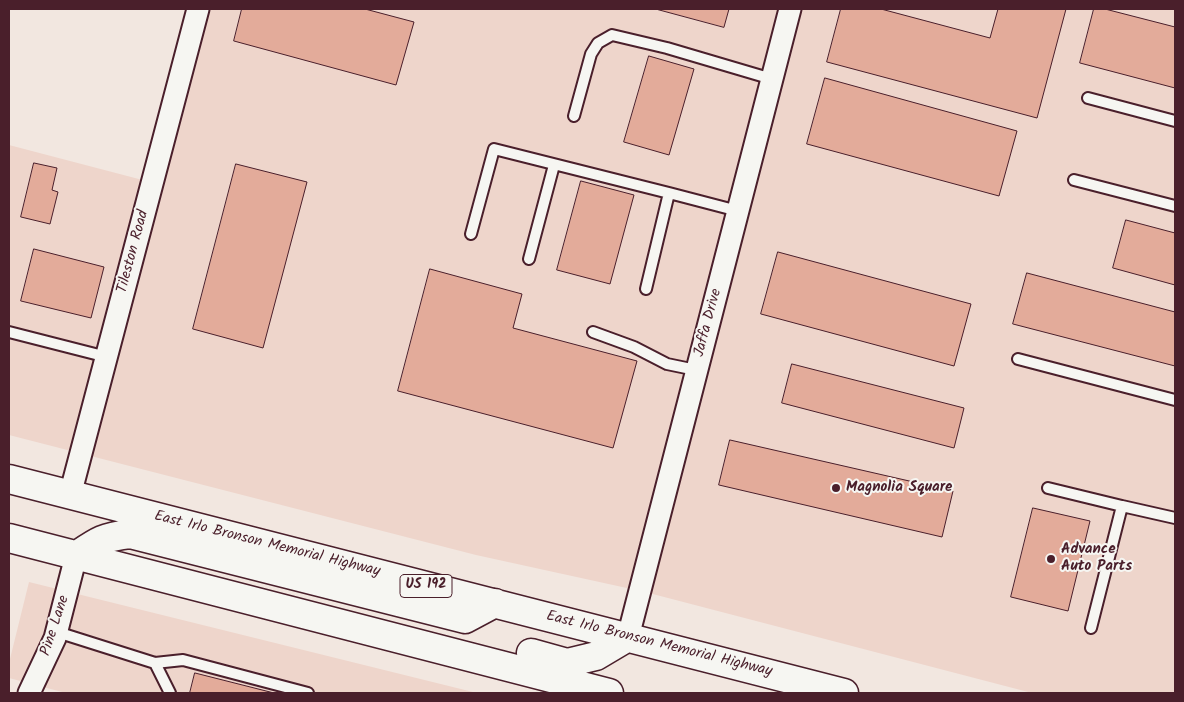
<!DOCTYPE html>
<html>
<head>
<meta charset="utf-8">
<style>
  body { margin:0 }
  #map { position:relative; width:1184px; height:702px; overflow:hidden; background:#f2e7e0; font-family:Kalam,sans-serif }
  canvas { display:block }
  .frame { position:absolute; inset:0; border:10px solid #4a1f2b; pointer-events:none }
</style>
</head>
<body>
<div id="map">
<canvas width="1184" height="702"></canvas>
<div class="frame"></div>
</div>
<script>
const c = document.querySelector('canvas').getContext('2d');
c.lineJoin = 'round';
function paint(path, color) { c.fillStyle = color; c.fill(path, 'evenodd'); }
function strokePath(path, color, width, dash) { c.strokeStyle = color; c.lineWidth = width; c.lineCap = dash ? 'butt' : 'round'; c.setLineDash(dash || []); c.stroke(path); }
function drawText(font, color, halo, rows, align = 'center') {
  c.font = font + ' Kalam,sans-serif'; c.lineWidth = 4; c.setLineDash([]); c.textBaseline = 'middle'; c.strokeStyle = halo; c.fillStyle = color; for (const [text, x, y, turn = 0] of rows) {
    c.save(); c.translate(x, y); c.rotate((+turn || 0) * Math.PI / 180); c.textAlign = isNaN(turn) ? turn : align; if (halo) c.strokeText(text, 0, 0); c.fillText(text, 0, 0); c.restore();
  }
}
paint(new Path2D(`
  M203,9H1175V693H1032L645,592L476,555L9,435V145L154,183Z
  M29,582L477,693H66L9,678V663Z`), '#eed5cb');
const building = new Path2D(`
  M242,9H365L414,22L396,85L234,41Z
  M656,9H729L724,27Z
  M841,9H881L990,38L998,9H1066L1037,118L827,62Z
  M1094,9H1105L1175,27V88L1080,63Z
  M649,56L694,69L669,155L624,142Z
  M825,78L1017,131L999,196L807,144Z
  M34,163L57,168L52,190L58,192L50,224L21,217Z
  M236,164L307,182L263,348L193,329Z
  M581,181L634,195L610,284L557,270Z
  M1126,220L1175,233V285L1113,268Z
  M34,249L104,267L91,318L21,301Z
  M778,252L971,304L954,366L761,314Z
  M430,269L522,294L513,328L637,361L613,448L398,391Z
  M1027,273L1175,312V366L1013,324Z
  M792,364L964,408L954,448L782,403Z
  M730,440L953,491L942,537L719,485Z
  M1033,508L1090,521L1068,611L1011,597Z
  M195,673L274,693H190Z`);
paint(building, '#e3ab9a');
strokePath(building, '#4a1f2b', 1);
const lane = new Path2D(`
  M1088,98L1175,121
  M574,116L591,54L598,43L612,35L667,48L772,79
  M1074,180L1175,206
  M471,234L494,149L669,193
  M529,259L554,165
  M646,289L669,193L738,211
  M9,332L107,357
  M593,332L634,347L667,364L696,370
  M1018,359L1175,400
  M1048,488L1122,506
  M1091,628L1122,506L1175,518
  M57,632L155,663L183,660L308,693
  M155,663L170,693`);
const street = new Path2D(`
  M70,495L198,9
  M628,637L790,9
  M29,693L55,638L76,556`);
const highway = new Path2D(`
  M9,479L844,693
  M9,538L609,693
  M76,556C98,541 103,537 130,534L465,619L495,603
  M531,653L567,663L596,656L628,637`);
strokePath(lane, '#4a1f2b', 14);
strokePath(street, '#4a1f2b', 25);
strokePath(highway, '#4a1f2b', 31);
strokePath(lane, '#f6f6f2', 10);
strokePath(street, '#f6f6f2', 21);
strokePath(highway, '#f6f6f2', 28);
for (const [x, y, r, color] of [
  [836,488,5,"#4a1f2b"],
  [1051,559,5,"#4a1f2b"]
]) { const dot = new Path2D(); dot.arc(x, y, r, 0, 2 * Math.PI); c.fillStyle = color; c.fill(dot); strokePath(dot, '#f6f6f2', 2); }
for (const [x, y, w] of [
  [426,586,52]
]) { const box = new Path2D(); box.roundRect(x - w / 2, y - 11.5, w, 23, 4); c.fillStyle = '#f6f6f2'; c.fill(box); strokePath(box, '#4a1f2b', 1); }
drawText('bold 14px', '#4a1f2b', null, [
  ["US 192",426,586]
]);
drawText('15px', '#4a1f2b', '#f6f6f2', [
  ["Tileston Road",134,252,-75],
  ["Jaffa Drive",709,323,-75],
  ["East Irlo Bronson Memorial Highway",267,545,14],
  ["Pine Lane",56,626,-72],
  ["East Irlo Bronson Memorial Highway",659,645,14]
]);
drawText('bold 15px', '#4a1f2b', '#f6f6f2', [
  ["Magnolia Square",846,488],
  ["Advance",1061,550],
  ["Auto Parts",1061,567]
], 'left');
</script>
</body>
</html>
